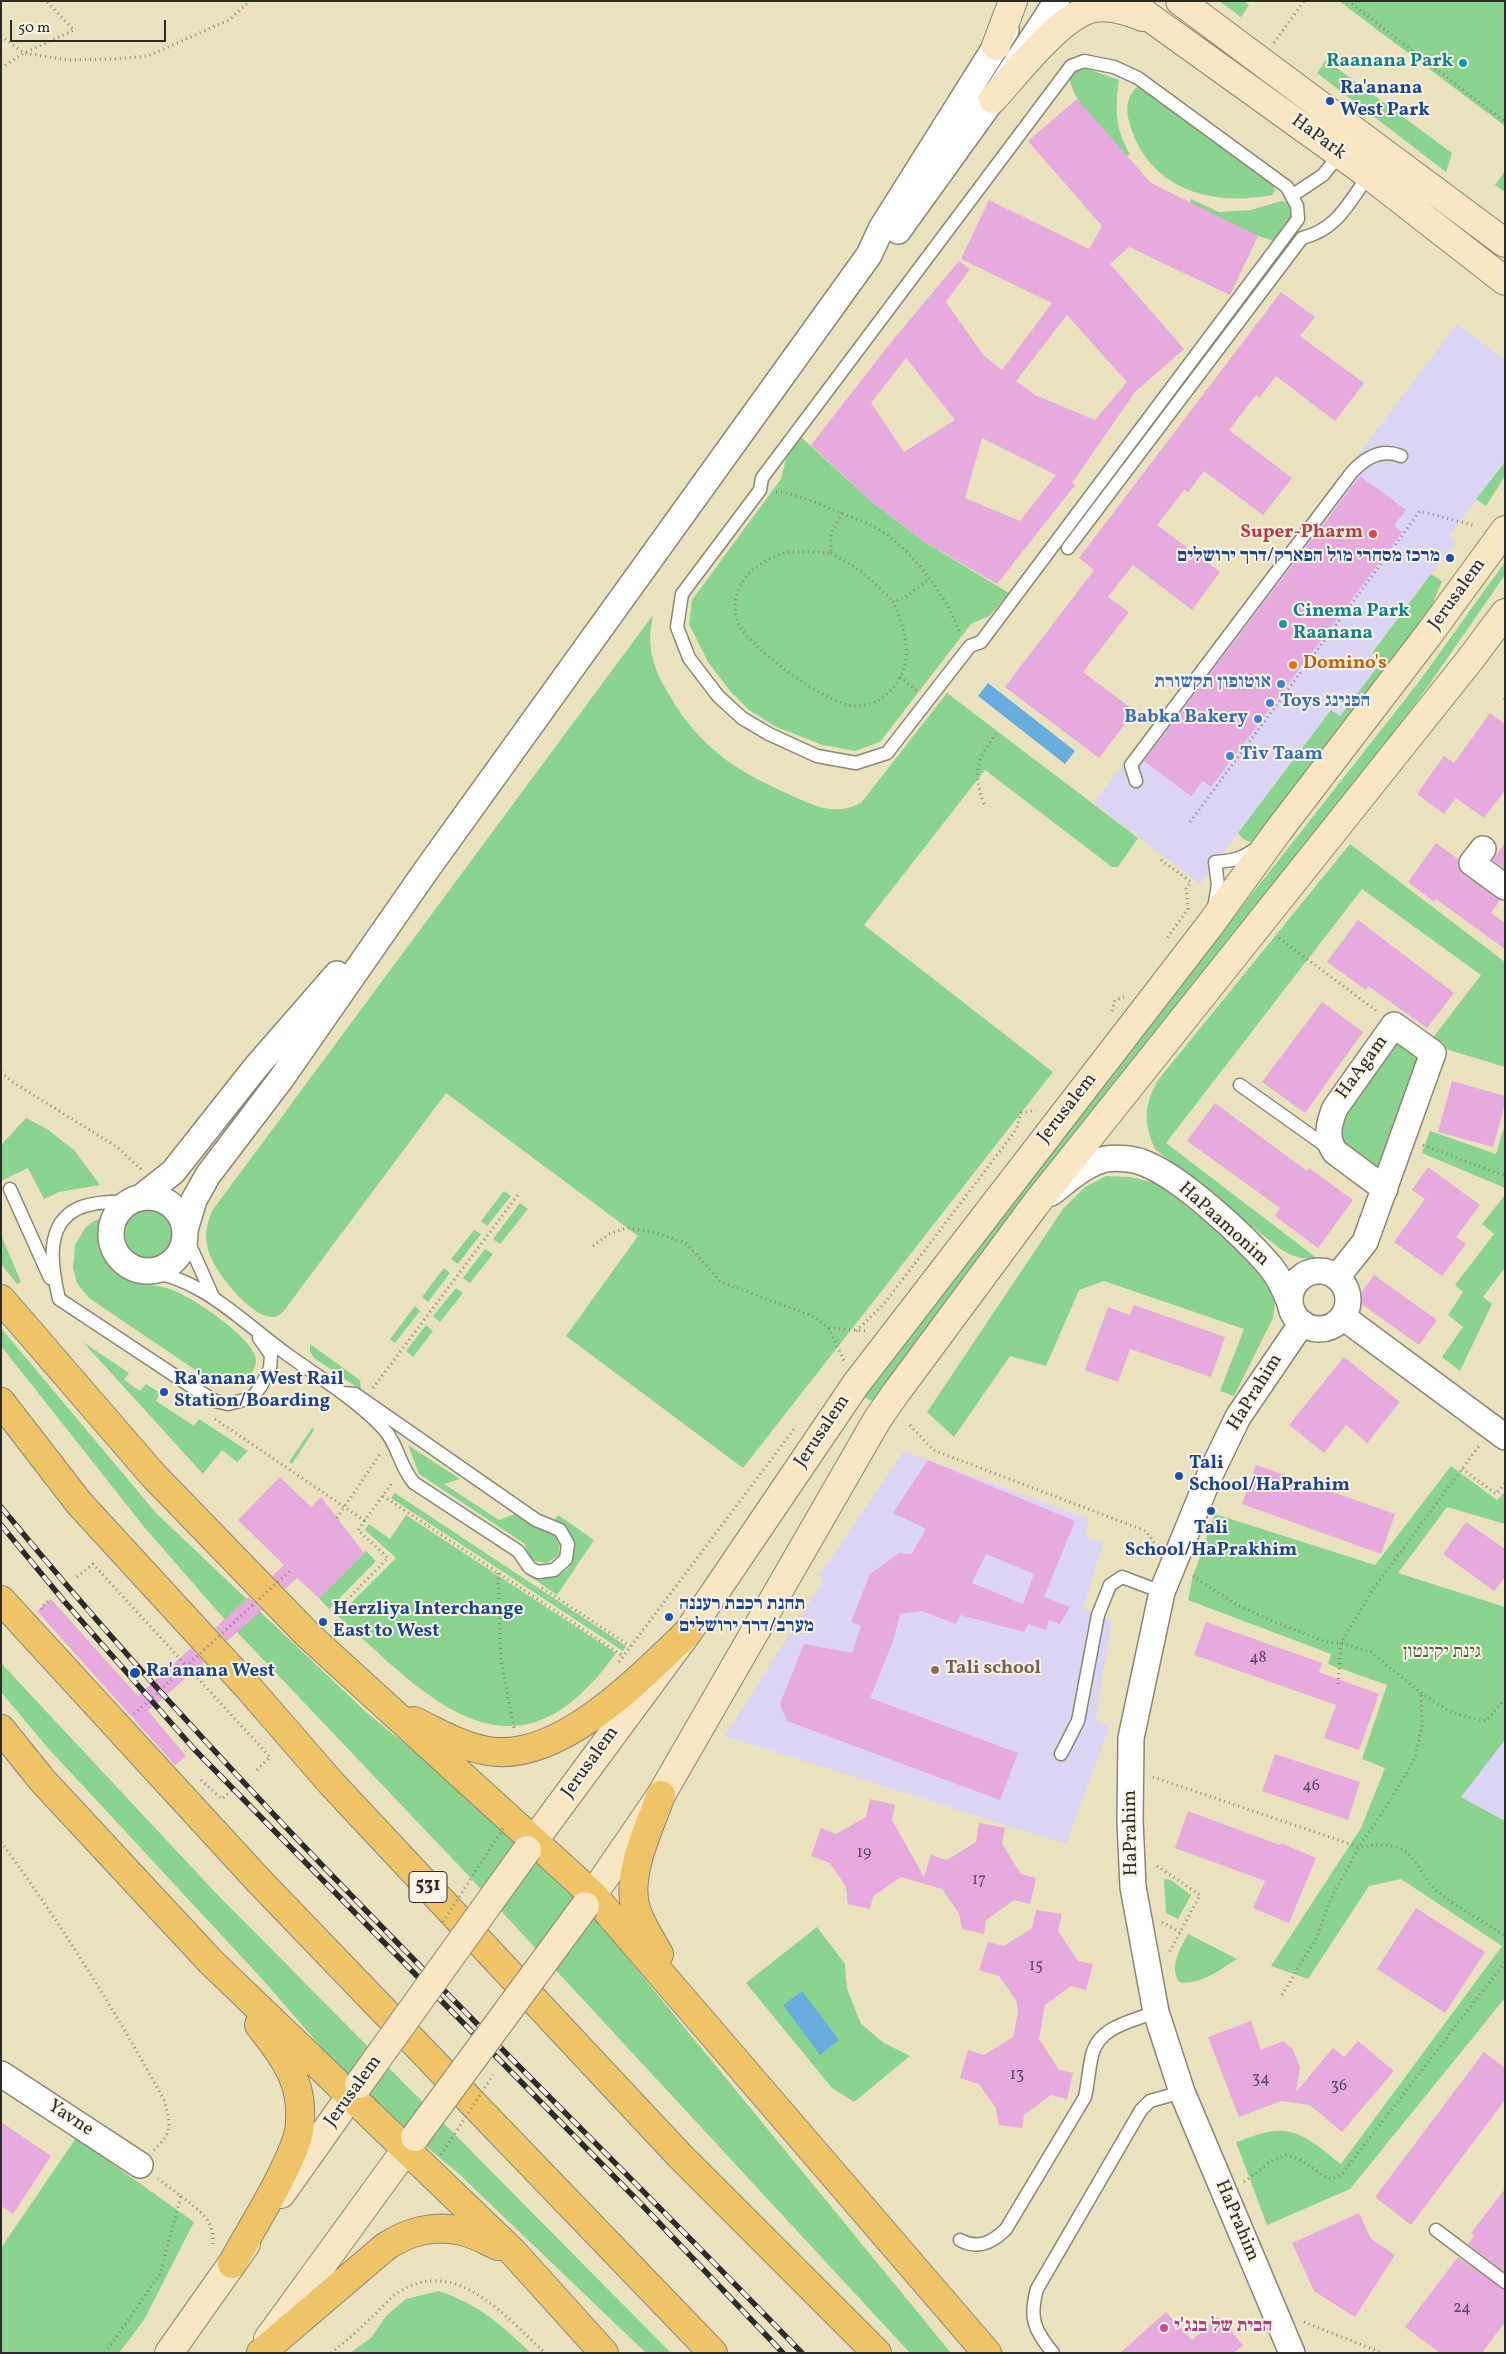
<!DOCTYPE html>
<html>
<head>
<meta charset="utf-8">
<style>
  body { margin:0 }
  #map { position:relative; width:1506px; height:2354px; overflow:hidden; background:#ebe2bf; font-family:Vollkorn,serif }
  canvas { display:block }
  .frame { position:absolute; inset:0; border:2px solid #2b2b2b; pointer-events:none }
  .scale { position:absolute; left:10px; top:20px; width:156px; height:22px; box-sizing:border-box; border:2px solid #2b2b2b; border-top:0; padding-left:6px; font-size:15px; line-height:18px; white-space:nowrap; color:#2b2b2b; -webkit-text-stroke:4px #fcf5e5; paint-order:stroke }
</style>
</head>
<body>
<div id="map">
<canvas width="1506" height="2354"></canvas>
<div class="frame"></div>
<div class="scale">50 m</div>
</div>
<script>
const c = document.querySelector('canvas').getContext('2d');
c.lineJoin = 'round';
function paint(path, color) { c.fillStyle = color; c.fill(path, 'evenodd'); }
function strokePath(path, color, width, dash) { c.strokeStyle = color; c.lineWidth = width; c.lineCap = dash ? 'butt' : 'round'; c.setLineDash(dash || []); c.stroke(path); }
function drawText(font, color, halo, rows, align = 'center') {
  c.font = font + ' Vollkorn,"Frank Ruhl Libre",serif'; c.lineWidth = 4; c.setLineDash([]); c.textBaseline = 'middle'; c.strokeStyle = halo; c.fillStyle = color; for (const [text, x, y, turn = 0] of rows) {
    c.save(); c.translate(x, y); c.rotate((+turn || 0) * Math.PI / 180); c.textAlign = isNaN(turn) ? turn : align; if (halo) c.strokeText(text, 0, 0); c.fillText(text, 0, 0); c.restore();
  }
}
paint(new Path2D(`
  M1457,324L1505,360V462L1449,536L1456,542L1372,652L1382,661L1340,717L1331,710L1200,884L1094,803Z
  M904,1451L1089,1519L1085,1537L1103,1543L1083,1608L1112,1620L1095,1720L1109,1727L1066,1844L725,1736L824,1580L819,1576Z
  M1505,1740V1821L1460,1797Z`), '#ddd5f6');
paint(new Path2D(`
  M1219,1H1244L1249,5L1241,17Z
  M1339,1H1505V126Z
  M1326,60L1452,153L1446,172L1317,73Z
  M1082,67L1119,80C1115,108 1115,129 1130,154L1127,156C1109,135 1071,103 1069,75L1074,69Z
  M1137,87L1146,90L1273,184L1275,191L1272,195C1210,207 1148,189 1129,122C1126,109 1126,97 1137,87Z
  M1505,171V192L1495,185Z
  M1191,199L1219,212L1251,210L1281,201L1287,202L1294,219L1277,242L1258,236L1190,204Z
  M800,436L872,502L923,541L1009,593L989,616L971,624L880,742L855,751L823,745L776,727L749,710L730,691L708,662L689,624L692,600L781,479L786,459Z
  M1505,462V476L1486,506L1476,499Z
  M1505,562V575L1426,689L1369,766L1190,991L876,1403L862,1396L1086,1105L1418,683Z
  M1431,574L1442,581L1430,610L1253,843L1243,839L1238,833L1331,710L1340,716L1382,661L1372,653Z
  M653,615C651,626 649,638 651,649C653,666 662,684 671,698C700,747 735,770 786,793C813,805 833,817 861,803L947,693L1138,838L1118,867H1112L985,770L864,925L1053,1072L743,1468L566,1336L638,1236L446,1093L292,1300C287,1306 281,1318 272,1317C249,1316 213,1270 208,1249C204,1235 207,1224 212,1211Z
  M1350,844L1505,962V1067L1449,1050L1432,1039L1481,975L1362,889L1166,1143L1318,1259C1302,1259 1292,1257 1279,1248L1155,1149C1143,1122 1144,1106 1158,1080Z
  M1397,1041L1422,1054L1381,1168H1374L1342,1144L1337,1117Z
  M26,1118L47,1129L74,1150L100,1185L59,1192L44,1199L28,1168L1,1181V1145Z
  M1505,1124V1188L1422,1153L1430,1131L1496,1154Z
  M1106,1176L1130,1177L1157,1183L1263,1268L1276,1297L1273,1318L1234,1396L1220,1391L1244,1329L1104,1281L1079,1290L1046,1366L1010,1356L954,1437L927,1412L1063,1209L1085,1187Z
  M504,1191L511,1196L487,1226L481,1221Z
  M1505,1195V1268L1483,1297L1492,1304L1460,1371L1442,1357L1463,1327L1448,1315L1463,1292L1455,1285L1494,1234L1482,1224Z
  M520,1203L528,1209L500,1244L493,1239Z
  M125 1234a24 24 0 1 1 48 0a24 24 0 1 1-48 0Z
  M103,1218C95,1236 101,1256 115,1270C131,1287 154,1282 175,1291C193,1298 257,1340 256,1361C256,1369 247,1381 239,1384C229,1389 219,1383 210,1380L89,1298L77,1283L73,1268L75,1245L85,1228L94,1221Z
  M474,1230L481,1234L458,1264L451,1259Z
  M1,1235L21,1282L17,1284L1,1264Z
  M485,1249L493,1254L470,1283L463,1278Z
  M444,1268L450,1273L428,1302L422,1297Z
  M456,1288L463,1293L440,1322L433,1316Z
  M415,1306L420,1311L395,1343L390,1339Z
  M426,1325L433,1331L413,1357L406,1351Z
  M1,1328L156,1513L366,1712L485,1810L585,1906L951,2353H910L465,1872L219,1613L145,1528L1,1346Z
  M83,1342L129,1373L124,1380L140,1391L146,1384L160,1393L156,1401L194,1426L199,1419L248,1451L237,1462L222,1450L203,1474Z
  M310,1344L360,1380L361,1390L314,1358L310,1351Z
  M312,1428L314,1430L292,1464L289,1462Z
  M408,1445L460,1479L444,1484L499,1520L515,1514C522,1518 529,1525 536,1528C550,1533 549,1524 560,1541L558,1556L547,1563L534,1561L526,1551L525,1544L419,1474Z
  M1451,1466L1497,1500L1505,1492V1524L1447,1507L1398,1573L1505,1607V1740L1461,1797L1505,1821V1998L1350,2189L1267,2225L1236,2142C1249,2138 1264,2131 1277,2131C1302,2129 1323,2151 1341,2164L1502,1946L1401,1879L1369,1886L1308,1979L1271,1966L1361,1828L1385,1768L1362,1759L1387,1685L1328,1664L1331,1654L1188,1600L1193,1576L1215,1514L1375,1565Z
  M395,1493L626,1646L623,1651L391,1498Z
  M406,1515L616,1653C515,1795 431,1701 338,1616L396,1558L365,1530L369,1524L390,1539Z
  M558,1515L594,1540L557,1595L521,1570V1568C530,1572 538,1578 548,1577C581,1575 583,1535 554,1521Z
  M366,1551L376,1561L329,1609L319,1598Z
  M1,1663L213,1890L671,2353H646L459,2174L415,2137L326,2053L264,1981L47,1747L1,1692Z
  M1164,1879L1171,1880L1191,1895L1178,1919L1166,1913Z
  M817,1927L845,1964L847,1989L861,2024L884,2043L910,2056L854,2102L832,2088L746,1983Z
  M1188,1934L1237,1959C1220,1970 1199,1986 1179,1982C1169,1966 1180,1949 1188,1934Z
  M76,2138L194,2222L144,2320L119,2353H1V2248Z
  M439,2291C481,2306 499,2323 531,2353H350L371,2338L386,2316L406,2299Z`), '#8ad490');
paint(new Path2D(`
  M988,683L1075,751L1065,764L978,696Z
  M802,1991L839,2040L820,2055L783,2005Z`), '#67addd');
paint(new Path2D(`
  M1077,99L1151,183L1258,236L1230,295L1129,247L1110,264L1184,349L1135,392L1072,483L1075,485L997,584L923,541L872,502L811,445L892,341L959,261L970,269L946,302L984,356L1002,370L1052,303L961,259L989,200L1089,249L1102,226L1028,141ZM1067,315L1127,382L1095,420L1035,395L1016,381ZM906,358L955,420L904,452L871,403ZM982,438L1056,475L1020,521L965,498Z
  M1281,292L1315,317L1300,336L1364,383L1335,421L1276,376L1259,398L1256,395L1229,430L1292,478L1263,515L1204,471L1188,492L1184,490L1157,525L1220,572L1192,610L1133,565L1108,597L1129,612L1083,672L1135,711L1099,758L1005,687L1094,570L1079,558Z
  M1360,476L1406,510L1394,525L1402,532L1211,787L1203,781L1191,796L1144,761Z
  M1490,713L1505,724V790L1484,818L1456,798L1444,814L1417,794L1444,756L1454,763Z
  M1436,843L1458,859L1459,868L1464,875L1500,900L1491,913L1505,923V949L1436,899L1434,902L1408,882Z
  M1505,843V869L1493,860Z
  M1358,920L1454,993L1427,1028L1368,986L1366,990L1327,962Z
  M1322,1002L1363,1032L1305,1113L1262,1082Z
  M1452,1081L1505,1096V1104L1493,1147L1438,1132Z
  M1215,1103L1307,1171L1309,1168L1353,1200L1318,1248L1275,1216L1280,1208L1187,1141Z
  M1428,1167L1480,1205L1456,1237L1466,1244L1442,1276L1394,1242L1425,1199L1412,1190Z
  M1374,1275L1437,1320L1419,1345L1356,1300Z
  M1134,1305L1225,1337L1211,1377L1130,1349L1118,1382L1085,1370L1108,1307L1130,1315Z
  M1344,1357L1400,1402L1367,1443L1346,1425L1324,1453L1289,1425Z
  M928,1460L1075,1521L1044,1597L1070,1607L1060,1624L1049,1620L1046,1630L1028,1624L1024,1632L960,1615L956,1624L922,1611L900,1614L893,1641L870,1698L1018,1753L1000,1800L787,1721L780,1704L804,1644L852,1653L861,1626L851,1622L870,1574L899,1553L912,1554L926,1529L893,1513ZM986,1554L1034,1574L1023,1604L972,1583Z
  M1256,1465L1395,1514L1381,1554L1242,1504Z
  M280,1477L311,1507L321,1497L364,1553L319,1598L297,1578L285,1589L272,1576L284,1565L238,1520Z
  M1466,1522L1505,1549V1577L1494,1591L1443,1554Z
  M249,1597L262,1610L227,1641L215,1628Z
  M51,1599L138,1696L191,1648L204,1662L148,1711L186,1756L175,1765L37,1611Z
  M1206,1622L1322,1663L1319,1672L1379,1694L1359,1750L1324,1738L1336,1705L1194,1655Z
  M1275,1754L1360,1782L1348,1820L1262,1791Z
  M870,1799L895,1805L892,1820L924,1877L931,1855L947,1860L976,1842L979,1823L1005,1828L1002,1844L1021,1874L1036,1878L1030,1904L1014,1900L986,1920L984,1934L962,1929L959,1913L942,1889L901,1877L873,1896L870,1909L848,1904L846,1887L830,1863L811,1856L821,1828L836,1834L866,1817Z
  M1188,1811L1280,1845L1281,1843L1316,1858L1289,1923L1253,1908L1265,1881L1175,1848Z
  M1416,1908L1485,1952L1445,2013L1377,1969Z
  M1036,1910L1062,1914L1058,1931L1078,1961L1093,1964L1086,1990L1071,1986L1045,2005L1039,2039L1059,2070L1073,2073L1067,2099L1051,2095L1024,2115L1022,2128L999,2125L996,2108L979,2084L960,2078L968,2050L984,2055L1013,2037L1018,2011L1016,2000L999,1976L979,1970L988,1942L1004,1946L1032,1928Z
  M1251,2021L1261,2050L1283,2041L1293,2049L1300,2067L1296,2092L1333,2048L1344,2057L1358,2041L1394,2071L1342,2132L1310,2105L1281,2101L1239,2117L1208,2037Z
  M1484,2052L1505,2068V2100L1411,2225L1375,2197Z
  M1,2122L51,2156L13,2214L1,2206Z
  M1505,2189V2272L1468,2244L1474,2236L1471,2233Z
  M1359,2213L1371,2239L1395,2255L1355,2317L1314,2291L1292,2243Z
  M1458,2257L1505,2290V2322L1482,2353H1440L1405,2327Z
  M1166,2312L1192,2340L1218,2317L1243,2345L1234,2353H1120Z`), '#e7aade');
const lane = new Path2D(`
  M1084,61L1114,67L1138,78L1287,187L1297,206L1298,219L981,642L970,646L887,753L856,763L817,756L769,734L742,718L718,696L689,658L677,627L682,594L760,490L762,478L1071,66Z
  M1293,195L1323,175L1340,154
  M1068,548L1302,238C1338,229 1348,203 1369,175
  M1136,781L1131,765L1352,472C1365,458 1382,448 1401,456
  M1214,908L1218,885L1215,862C1231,861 1242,859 1255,849
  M1240,1085L1330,1149
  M10,1189L50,1278
  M134,1201C117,1202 96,1201 79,1208C43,1224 52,1269 59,1299L192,1387L215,1401L228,1404L252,1398L261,1386L270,1368L271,1355L259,1338
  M185,1234L213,1297
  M145,1271C202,1277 243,1323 288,1355C320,1378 354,1398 382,1427C398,1443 399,1466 414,1483L518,1551L530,1568L538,1572L554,1570L566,1559L568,1544L560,1530L536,1520L355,1394L342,1393
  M1061,1754L1078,1721L1098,1615L1110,1585L1122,1577L1162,1592
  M1436,2230L1505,2282
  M960,2240C978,2250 993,2242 1006,2229L1085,2097C1088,2083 1089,2068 1092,2055C1099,2026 1133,2021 1156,2012
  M1053,2353C1034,2330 1029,2318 1037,2289L1141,2110L1150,2101L1182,2092`);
const street = new Path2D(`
  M898,231L993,99L1057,1
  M1483,849L1472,863L1505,887
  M1051,1193C1067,1181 1086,1163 1106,1159C1117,1157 1134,1159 1144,1163C1181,1177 1244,1236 1270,1266C1279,1277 1285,1290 1290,1303
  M111 1234a37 37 0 1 1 74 0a37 37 0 1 1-74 0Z
  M140,1198L173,1172L256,1067L337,974
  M185,1230L194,1200L208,1175L281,1079L425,872L869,255L881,229L1006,30
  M1290 1300a29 29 0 1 1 58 0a29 29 0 1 1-58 0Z
  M1337,1277L1365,1242L1433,1053L1394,1025L1335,1108C1329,1123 1325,1138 1335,1152L1385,1189
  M1343,1317L1505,1437
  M1,2074L140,2165
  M1292,2353L1182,2092L1156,2012L1133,1887L1130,1821L1131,1738L1162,1592L1209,1477L1238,1417L1302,1323`);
const secondary = new Path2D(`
  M1127,1L1369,175L1505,281
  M1180,1L1505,243
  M996,46L1013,1
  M993,99C1016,74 1062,13 1095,8C1111,5 1128,11 1143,17
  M527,1850L688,1632L856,1384L1210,925L1278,831L1429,634L1505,530
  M585,1906L661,1795L877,1420L895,1394L1035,1205L1469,661L1505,613
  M281,2194L359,2084
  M268,2339L415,2137
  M169,2353L246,2244`);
const highway = new Path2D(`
  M1,1299L153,1475L308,1635L593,1895L987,2353
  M1,1402L79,1503L247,1686L332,1784L680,2156L877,2353
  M1,1600L259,1881L713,2353
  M414,1721C437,1732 462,1747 488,1751C560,1763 641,1677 688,1632
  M1,1729L42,1780L211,1962L512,2251L604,2353
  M659,1954C650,1938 639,1922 635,1905C627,1872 650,1826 661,1795
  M232,2264C252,2227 284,2178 297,2139C302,2123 301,2098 295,2082C288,2061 272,2042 259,2025
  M261,2353L385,2247C407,2232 435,2224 462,2231C475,2234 487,2241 498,2246`);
strokePath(lane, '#8b8675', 15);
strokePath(street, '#8b8675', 28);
strokePath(secondary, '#8b8675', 30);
strokePath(highway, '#8b8675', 30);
strokePath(new Path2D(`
  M1348,1L1505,122
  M1504,1H1505
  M1,36L24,53L68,60L115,59L148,56L229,20L250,1
  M1274,43L1304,1
  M1,68L24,53L74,30L46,1
  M776,492C795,493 814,502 831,509C851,517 873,524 890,537C921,562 946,597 960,633
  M842,513L831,533V553C818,553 802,551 789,552C778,553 761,563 752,570C738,584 730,606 739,625C753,650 827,705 855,706C873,706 886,698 896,684C915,658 904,627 893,601L904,598L929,579
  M831,553L864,573L893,601
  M900,677L917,691
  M1504,698L1505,699
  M984,804C972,770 977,759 998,731
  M1190,822L1420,511L1476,526
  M1161,860L1191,882L1186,889L1188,909L1167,938
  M1279,938L1378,1012
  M1112,1011L1115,1000L1124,997
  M1,1072L11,1081L117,1147L142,1170
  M1423,1145L1505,1176
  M593,1246L609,1234L627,1228L653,1232L686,1243L721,1282L815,1317L828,1327L844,1361
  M829,1328L867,1331
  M856,1331L884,1304L1016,1130L1021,1113L1036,1110
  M373,1388L520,1192
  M215,1419L365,1521
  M910,1425L933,1450L1146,1531L1157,1547
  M1462,1469L1496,1494L1505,1483
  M383,1496L623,1656
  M337,1518L380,1454
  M498,1573L501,1661L514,1728
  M1193,1576L1237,1605L1280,1624L1326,1642L1341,1643L1371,1652L1421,1693L1452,1713L1486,1721L1505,1699
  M77,1577L93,1564L270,1757L254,1773
  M542,1588L630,1646
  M42,1609L41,1607L51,1599
  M333,1614L388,1558L358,1530L392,1483
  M619,1662L794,1429
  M1338,1684L1341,1643L1374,1588L1479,1446
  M1153,1777L1359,1847C1373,1845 1388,1843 1401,1849C1417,1856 1423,1880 1438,1892C1458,1908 1483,1921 1505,1936
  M201,1780L222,1799L233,1789
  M1,1842C61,1924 115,2010 164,2100C171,2124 173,2132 154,2150
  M1157,1866L1200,1895L1169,1953
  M1162,1922L1180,1932
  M1282,1995L1317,1937L1330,1900L1359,1847L1388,1804L1415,1758L1422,1726L1421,1694
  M1244,2182L1273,2160L1286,2155L1299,2159L1327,2178L1332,2179L1342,2174L1505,1962
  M181,2196C200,2212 214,2218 213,2244
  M1304,2322L1382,2353
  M105,2353L160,2274L181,2196L158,2179
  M331,2353C346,2341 360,2329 374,2315C382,2308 390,2297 399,2292C456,2255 507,2318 545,2353`), '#8b8675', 3, [1, 4]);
strokePath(lane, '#fff', 12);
strokePath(street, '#fff', 25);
strokePath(secondary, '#f9e7c3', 28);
strokePath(highway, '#efc469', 28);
const rail = new Path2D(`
  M1,1507C248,1808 532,2074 802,2353
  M1,1525L64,1601L194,1749L642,2205L783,2353`);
strokePath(rail, '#2b2b2b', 5.5);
strokePath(rail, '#fcf5e5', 4, [11]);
const secondaryBridge = new Path2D(`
  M359,2084L527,1850
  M415,2137L585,1906`);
strokePath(secondaryBridge, '#8b8675', 30, []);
strokePath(new Path2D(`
  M134,1714L290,1571
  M443,1922L504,1827
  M441,2155L493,2075`), '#8b8675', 3, [1, 4]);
strokePath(secondaryBridge, '#f9e7c3', 28);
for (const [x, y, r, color] of [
  [1463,63,5,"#0f9aa8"],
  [1330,101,5,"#1a4fb4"],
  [1373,534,5,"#e0444e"],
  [1450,558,5,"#1a4fb4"],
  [1283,624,5,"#0f9aa8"],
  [1293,665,5,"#e8710a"],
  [1281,684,5,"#3f7fe0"],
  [1270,703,5,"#3f7fe0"],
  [1258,719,5,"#3f7fe0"],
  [1230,756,5,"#3f7fe0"],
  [164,1392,5,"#1a4fb4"],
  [1179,1476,5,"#1a4fb4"],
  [1211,1511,5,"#1a4fb4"],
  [669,1617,5,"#1a4fb4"],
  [323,1622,5,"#1a4fb4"],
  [935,1670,5,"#8d6e63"],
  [135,1673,6,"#1a4fb4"],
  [1164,2328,5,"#d1479c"]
]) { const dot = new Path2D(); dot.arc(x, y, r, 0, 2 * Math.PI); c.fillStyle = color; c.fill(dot); strokePath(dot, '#fcf5e5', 2); }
drawText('16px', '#5a4b58', null, [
  ["48",1258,1659],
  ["46",1311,1787],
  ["19",864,1854],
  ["17",979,1881],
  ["15",1036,1967],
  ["13",1017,2076],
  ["34",1261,2080],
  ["36",1339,2087],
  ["24",1462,2309]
]);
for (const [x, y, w] of [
  [428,1887,38]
]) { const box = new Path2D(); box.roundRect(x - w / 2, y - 15.5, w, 31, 4); c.fillStyle = '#fcf5e5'; c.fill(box); strokePath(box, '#2b2b2b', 1); }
drawText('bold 18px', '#2b2b2b', null, [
  ["531",428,1887]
]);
drawText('bold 19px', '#0d838f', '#fcf5e5', [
  ["Raanana Park",1453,63],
  ["Cinema Park",1293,613,"left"],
  ["Raanana",1293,635,"left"]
], 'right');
drawText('bold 19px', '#164399', '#fcf5e5', [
  ["Ra'anana",1340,90],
  ["West Park",1340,112],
  ["מרכז מסחרי מול הפארק/דרך ירושלים",1440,558,"right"],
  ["Ra'anana West Rail",174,1381],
  ["Station/Boarding",174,1403],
  ["Tali",1189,1465],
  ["School/HaPrahim",1189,1487],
  ["Tali",1211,1530,"center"],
  ["School/HaPrakhim",1211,1552,"center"],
  ["תחנת רכבת רעננה",679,1606],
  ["מערב/דרך ירושלים",679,1628],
  ["Herzliya Interchange",333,1611],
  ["East to West",333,1633],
  ["Ra'anana West",146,1673]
], 'left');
drawText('19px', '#2b2b2b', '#fcf5e5', [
  ["HaPark",1318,138,36],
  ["Jerusalem",1458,595,-54],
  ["HaAgam",1363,1068,-54],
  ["Jerusalem",1068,1109,-52],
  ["HaPaamonim",1223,1225,42],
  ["HaPrahim",1256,1393,-58],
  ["Jerusalem",823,1432,-56],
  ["Jerusalem",591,1763,-54],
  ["HaPrahim",1132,1833,-91],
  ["Jerusalem",354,2092,-54],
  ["Yavne",70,2119,33],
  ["HaPrahim",1236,2221,67]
]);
drawText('bold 19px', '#be3a42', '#fcf5e5', [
  ["Super-Pharm",1363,534]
], 'right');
drawText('bold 19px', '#c56008', '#fcf5e5', [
  ["Domino's",1303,665]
], 'left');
drawText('bold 19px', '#366cbe', '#fcf5e5', [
  ["אוטופון תקשורת",1271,684],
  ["Toys הפנינג",1280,703,"left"],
  ["Babka Bakery",1248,719],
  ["Tiv Taam",1240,756,"left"]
], 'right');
drawText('19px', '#485e49', '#fcf5e5', [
  ["גינת יקינטון",1442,1654]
]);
drawText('bold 19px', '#785e54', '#fcf5e5', [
  ["Tali school",945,1670]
], 'left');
drawText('bold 19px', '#b23c85', '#fcf5e5', [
  ["הבית של בנג'י",1174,2328]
], 'left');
</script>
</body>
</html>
